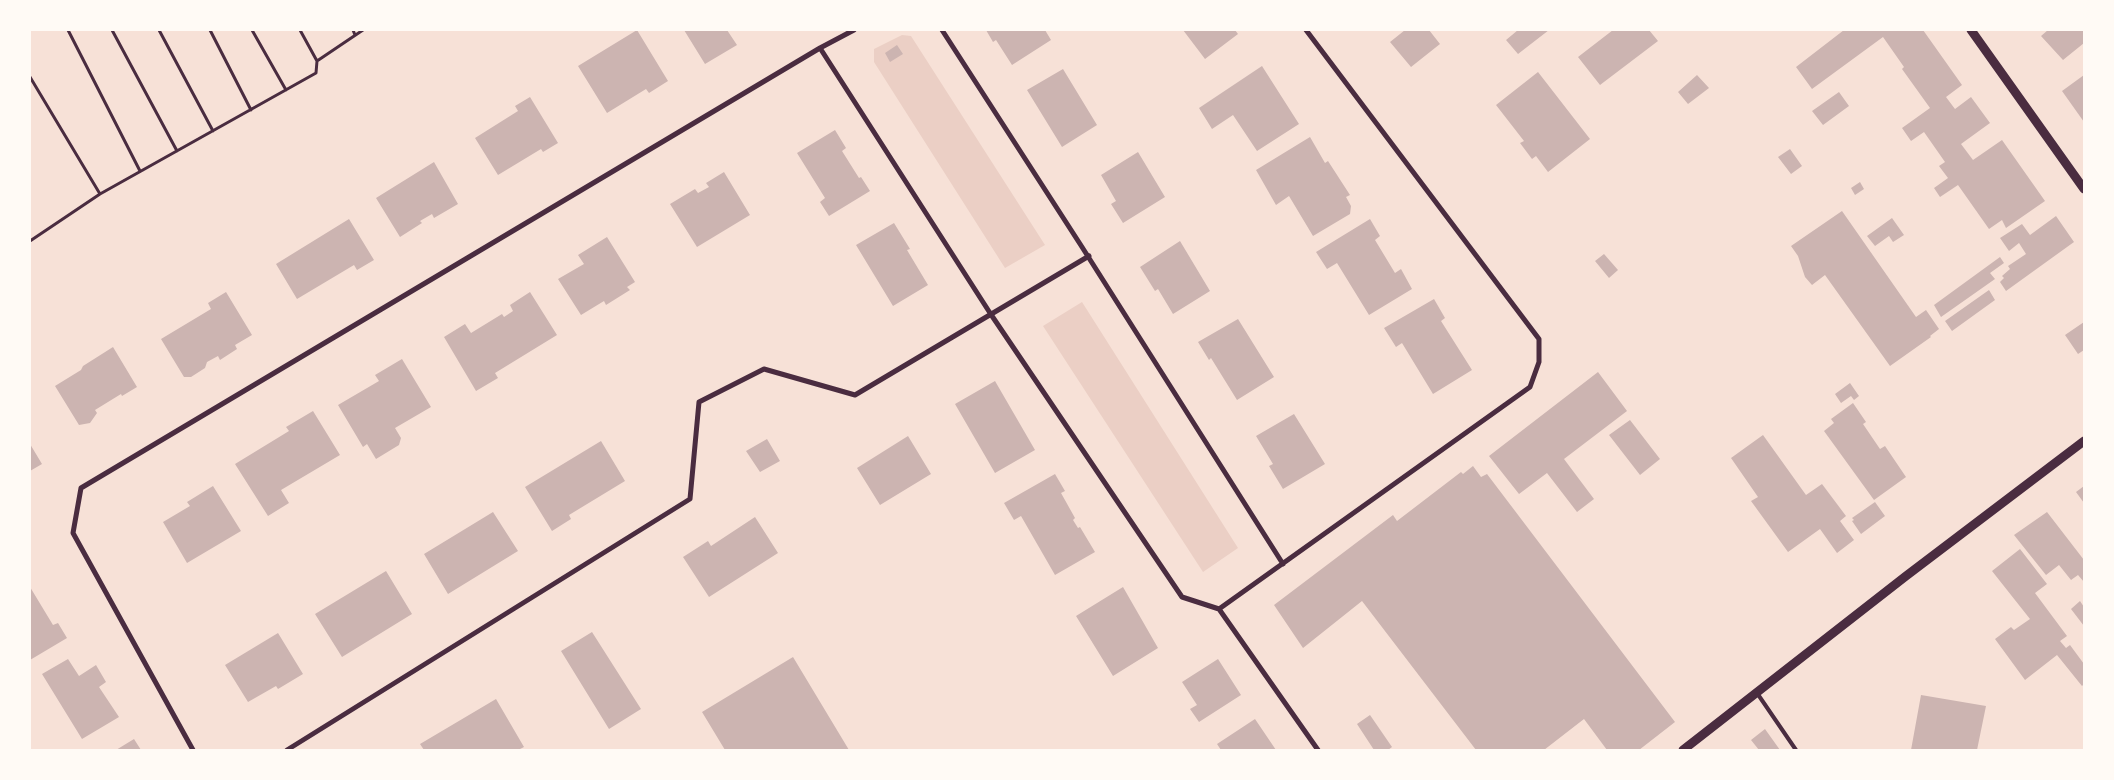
<!DOCTYPE html>
<html>
<head>
<meta charset="utf-8">
<style>
  body { margin:0 }
  #map { position:relative; width:2114px; height:780px; overflow:hidden; background:#f7e1d7; font-family:"Source Sans 3",sans-serif }
  canvas { display:block }
  .frame { position:absolute; inset:0; border:31px solid #fffaf5; pointer-events:none }
</style>
</head>
<body>
<div id="map">
<canvas width="2114" height="780"></canvas>
<div class="frame"></div>
</div>
<script>
const c = document.querySelector('canvas').getContext('2d');
c.lineJoin = 'round';
function paint(path, color) { c.fillStyle = color; c.fill(path, 'evenodd'); }
function strokePath(path, color, width, dash) { c.strokeStyle = color; c.lineWidth = width; c.lineCap = dash ? 'butt' : 'round'; c.setLineDash(dash || []); c.stroke(path); }
paint(new Path2D(`
  M902,35L911,36L1045,245L1005,268L874,62V49Z
  M1082,302L1238,548L1203,572L1043,326Z`), '#ebcfc5');
paint(new Path2D(`
  M637,30L668,81L649,93L646,89L607,113L578,66Z
  M684,30H727L737,45L705,64Z
  M986,30H1045L1051,40L1012,65L996,40L993,42Z
  M1183,30H1235L1238,34L1205,59Z
  M1405,30H1429L1440,44L1411,67L1390,42Z
  M1518,30H1549L1518,54L1506,40Z
  M1613,30H1649L1658,41L1600,85L1578,57Z
  M1844,30H1923L1962,85L1946,97L1955,109L1971,97L1990,123L1961,144L1973,160L2002,140L2045,201L2006,228L2002,220L1989,229L1958,185L1940,197L1934,188L1948,178L1939,166L1945,162L1924,132L1911,141L1902,128L1930,108L1902,69L1904,67L1883,37L1812,89L1796,67Z
  M2048,30H2084V43L2063,60L2041,36Z
  M897,45L903,54L890,62L885,53Z
  M1262,66L1299,124L1257,151L1233,115L1212,129L1199,108Z
  M1063,69L1097,125L1062,147L1027,90Z
  M1538,72L1590,139L1548,172L1536,156L1532,159L1520,143L1524,141L1496,105Z
  M1697,75L1709,88L1688,104L1678,92Z
  M2084,75V122L2062,91Z
  M1839,92L1849,106L1823,125L1812,111Z
  M530,97L558,143L543,152L541,149L498,175L475,138L518,111L515,106Z
  M835,130L846,148L842,151L859,178L861,177L870,191L829,216L820,202L825,198L797,153Z
  M1310,137L1325,163L1328,161L1350,195L1346,197L1351,206L1350,214L1313,236L1289,196L1276,205L1256,170Z
  M1790,149L1802,166L1791,174L1778,157Z
  M1138,152L1165,197L1123,223L1111,204L1116,201L1101,175Z
  M434,162L458,204L434,218L432,214L420,221L422,223L400,237L376,198Z
  M724,172L750,215L697,247L670,204L695,189L698,193L709,187L706,183Z
  M1860,182L1864,189L1855,195L1851,188Z
  M1842,211L1916,317L1926,310L1939,329L1930,336L1931,337L1890,366L1825,275L1812,285L1805,277L1798,256L1791,246Z
  M2056,216L2074,242L2006,291L2000,282L2004,278L2002,276L2010,269L2008,266L2026,254L2019,243L2009,251L2000,238L2022,224L2030,235Z
  M1892,218L1904,235L1893,242L1889,236L1875,246L1867,236Z
  M349,219L374,260L357,270L354,265L297,299L276,264Z
  M1370,219L1380,236L1375,240L1395,273L1401,269L1412,289L1369,315L1337,263L1327,269L1316,252Z
  M894,223L910,249L907,250L928,285L893,306L856,245Z
  M607,237L635,282L627,287L630,290L606,305L604,301L581,315L558,279L584,264L578,255Z
  M1180,241L1210,291L1173,314L1158,289L1155,291L1140,267Z
  M1604,254L1618,270L1609,278L1595,261Z
  M2000,257L2004,263L1990,273L1995,279L1941,317L1934,305Z
  M1989,290L1995,300L1952,331L1945,321Z
  M226,292L252,335L235,345L237,349L220,360L218,356L207,362L205,368L191,377H184L161,339L211,309L208,303Z
  M530,292L557,335L495,373L498,378L476,391L444,337L465,324L471,333L502,314L504,317L513,311L510,305Z
  M1434,299L1445,318L1441,321L1472,370L1433,394L1402,343L1396,347L1384,328Z
  M1238,319L1274,377L1237,400L1211,358L1209,360L1198,342Z
  M2084,322V350L2078,354L2065,335Z
  M113,347L137,387L122,396L121,394L95,410L97,413L90,423L79,425L55,386L81,370L83,366Z
  M402,359L431,407L395,428L401,438L399,445L376,459L367,444L363,447L338,405L379,381L375,375Z
  M1598,372L1627,411L1564,459L1594,499L1577,512L1547,473L1519,494L1489,456Z
  M995,381L1035,450L995,473L955,404Z
  M1850,383L1859,396L1854,400L1851,396L1841,403L1835,394Z
  M1853,403L1866,422L1863,424L1880,449L1885,446L1906,477L1874,500L1824,431L1834,423L1831,419Z
  M313,411L340,455L281,490L289,503L268,516L235,464L289,431L286,427Z
  M1294,414L1325,464L1283,489L1269,466L1273,464L1256,436Z
  M1630,420L1660,459L1640,475L1609,435Z
  M1763,435L1806,495L1822,484L1846,516L1840,521L1854,540L1837,553L1820,529L1788,552L1751,501L1758,497L1731,458Z
  M908,436L931,474L880,505L857,468Z
  M767,439L780,461L760,472L746,451Z
  M601,441L625,481L569,515L571,519L552,531L525,487Z
  M30,444L42,464L30,471Z
  M1473,466L1481,477L1487,474L1675,722L1639,750H1607L1584,719L1544,750H1476L1362,601L1303,648L1274,605L1393,515L1397,521L1461,472L1463,474Z
  M1055,474L1065,491L1061,493L1075,518L1073,520L1078,528L1080,527L1095,552L1055,575L1021,516L1014,520L1004,503Z
  M213,486L241,531L187,563L163,522L190,506L187,502Z
  M2084,486V503L2076,492Z
  M1875,502L1885,516L1861,534L1852,521L1854,520L1852,518Z
  M493,512L518,551L448,594L424,554Z
  M2047,512L2084,560V582L2078,575L2071,580L2059,565L2046,575L2014,535Z
  M755,517L778,553L709,597L683,557L708,541L711,546Z
  M2020,549L2047,584L2035,593L2067,636L2060,641L2066,648L2070,645L2084,664V684L2082,686L2057,655L2025,680L1995,639L2011,627L2014,630L2030,619L1992,571Z
  M386,571L412,614L342,657L315,614Z
  M30,587L53,625L58,623L67,638L30,660Z
  M1123,587L1158,648L1113,676L1076,616Z
  M2080,601L2084,607V626L2071,609Z
  M592,632L641,709L609,729L561,651Z
  M278,633L303,674L278,689L276,686L248,702L225,665Z
  M793,657L849,750H725L702,712Z
  M68,659L79,676L96,665L106,682L99,687L119,717L82,739L42,674Z
  M1218,659L1241,695L1199,722L1190,709L1197,705L1182,682Z
  M1921,695L1986,706L1977,750H1911Z
  M496,699L524,747L518,750H424L420,744Z
  M1370,715L1392,747L1388,750H1374L1357,724Z
  M1255,719L1276,750H1221L1217,744Z
  M1765,729L1780,750H1759L1751,740Z
  M134,739L141,750H116Z`), '#ccb4b1');
strokePath(new Path2D(`
  M68,30L140,171
  M112,30L177,151
  M159,30L213,131
  M210,30L251,110
  M252,30L286,90
  M300,30L317,61
  M353,30L355,35
  M30,77L100,194L30,241
  M100,194L316,73L317,61L363,30`), '#4a2c40', 3);
strokePath(new Path2D(`
  M1757,693L1796,750`), '#4a2c40', 4);
strokePath(new Path2D(`
  M942,30L1082,247L1283,564
  M1306,30L1539,339V362L1530,387L1219,609L1318,750
  M820,48L990,313L1182,597L1219,609
  M193,750L73,533L81,488L820,48L854,30
  M287,750L690,499L699,402L764,369L855,395L1089,256`), '#4a2c40', 5);
strokePath(new Path2D(`
  M1971,30L2084,189
  M1683,750L1906,576L2084,441`), '#4a2c40', 9);
</script>
</body>
</html>
